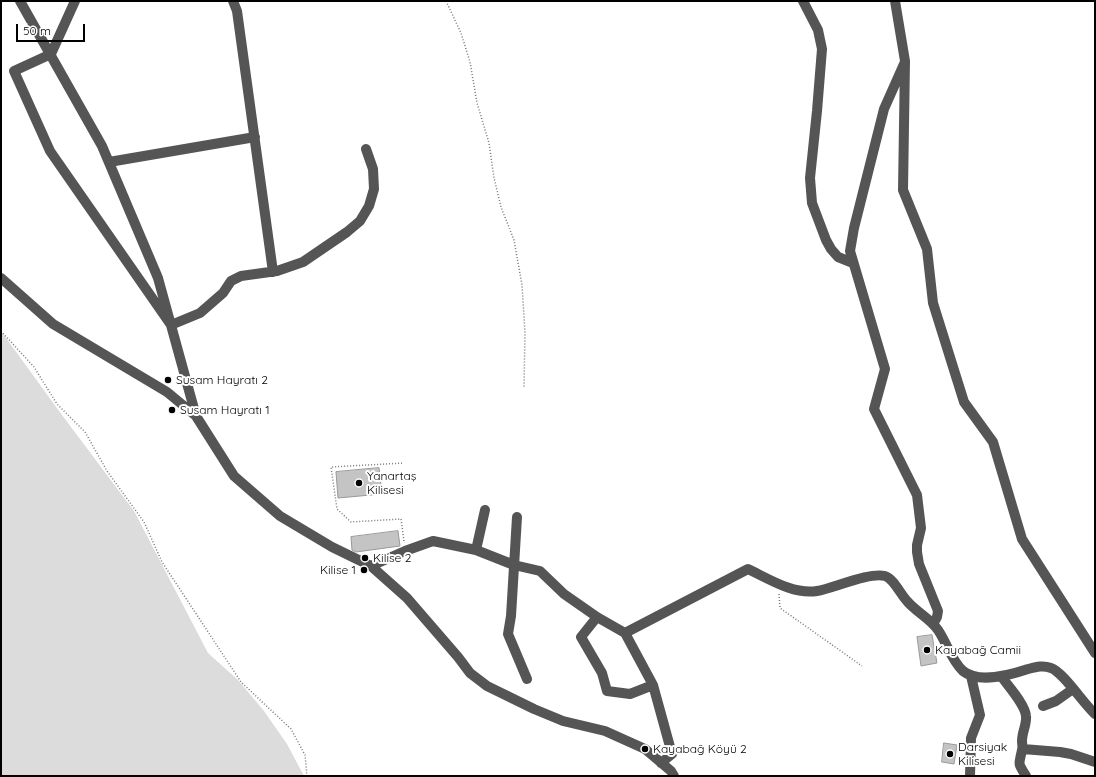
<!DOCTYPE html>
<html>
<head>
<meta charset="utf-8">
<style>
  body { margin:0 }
  #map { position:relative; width:1096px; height:777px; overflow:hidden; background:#fff; font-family:Quicksand,sans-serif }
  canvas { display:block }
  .frame { position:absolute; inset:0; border:2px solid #000; pointer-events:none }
  .scale { position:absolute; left:16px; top:24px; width:69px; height:18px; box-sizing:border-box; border:2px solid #000; border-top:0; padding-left:5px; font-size:12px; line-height:14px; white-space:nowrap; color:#000; -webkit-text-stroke:3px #fff; paint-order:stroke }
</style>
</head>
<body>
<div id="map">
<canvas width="1096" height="777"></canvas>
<div class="frame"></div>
<div class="scale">50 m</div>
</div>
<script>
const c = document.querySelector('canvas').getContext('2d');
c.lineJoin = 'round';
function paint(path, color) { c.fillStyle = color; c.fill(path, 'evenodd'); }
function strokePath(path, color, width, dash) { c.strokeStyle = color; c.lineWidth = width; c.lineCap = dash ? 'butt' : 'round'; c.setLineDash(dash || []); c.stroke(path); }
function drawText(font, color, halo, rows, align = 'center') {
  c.font = font + ' Quicksand,sans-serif'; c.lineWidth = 4; c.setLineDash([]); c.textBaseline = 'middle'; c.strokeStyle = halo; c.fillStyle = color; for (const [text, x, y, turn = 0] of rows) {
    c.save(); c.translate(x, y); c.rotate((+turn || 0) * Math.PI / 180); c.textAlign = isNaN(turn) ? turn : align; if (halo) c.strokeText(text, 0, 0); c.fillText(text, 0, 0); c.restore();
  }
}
paint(new Path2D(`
  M1,331L59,411L134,511L208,653L238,680L264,711L287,744L304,776H1Z`), '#dcdcdc');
const building = new Path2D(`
  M379,468L382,494L338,498L336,472Z
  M398,531L400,546L356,552L352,550L351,537Z
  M932,635L937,663L921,666L917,637Z
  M944,743L957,745L954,764L942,762Z`);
paint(building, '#c4c4c4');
strokePath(building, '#999', 1);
strokePath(new Path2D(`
  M446,1L461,33L470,62L477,103L489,143L494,178L501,207L514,240L522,285L525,333L524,387
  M1,331L34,367L57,404L85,432L107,471L144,522L162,562L241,682L291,729L305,755L307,776
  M404,541L401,519L351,522L337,509L331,467L404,463
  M779,594L780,608L862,666`), '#777', 1.5, [1, 2]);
strokePath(new Path2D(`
  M20,1L102,146L158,278L196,416
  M75,1L51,54L14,71L50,151L171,325L200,313L223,293L231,281L241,276L277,271L303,262L347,232L360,221L369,206L374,189L373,169L366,149
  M233,1L237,11L273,272
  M803,1L818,30L822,49L817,111L810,178L812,203L826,240L831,249L838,257L853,263
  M895,1L905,61L903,190L927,249L933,303L964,402L993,442L1022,539L1095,653
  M904,64L884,109L854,228L850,251L885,369L874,409L917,495L921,528L917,545V552L919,564L938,611L937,617L933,624
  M109,162L255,137
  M1,278L53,324L167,392L196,416L234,476L280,516L332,547L371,566L407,598L458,657L470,673L487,686L534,709L563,721L605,731L645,749L671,771L674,776
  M517,517L511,616L508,634L527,679
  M476,550L485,510
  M371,566L405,551L433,541L476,550L514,565L540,571L564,594L597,617L625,633L748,569C769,579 794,595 817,591C834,588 869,572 885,576C893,578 901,595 907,601C916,612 930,618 938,630C947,643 951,660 963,671C979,684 1010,675 1028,669C1036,667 1043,665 1051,668C1063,672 1083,703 1095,714
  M597,617L581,637L602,673L607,691L630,694L653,685
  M625,633L653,685L672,754L661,763
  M1001,676C1008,686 1025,704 1026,716C1027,724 1022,732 1022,741C1022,744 1023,747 1022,750C1019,765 1017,762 1026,776
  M1043,706L1056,701L1073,689
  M1023,749L1060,752L1071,754L1095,762
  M970,776L971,738L980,715L971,676`), '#555', 10);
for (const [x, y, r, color] of [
  [168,380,4,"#000"],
  [172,410,4,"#000"],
  [359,483,4,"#000"],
  [365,558,4,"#000"],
  [364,570,4,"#000"],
  [927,650,4,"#000"],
  [645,749,4,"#000"],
  [950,754,4,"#000"]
]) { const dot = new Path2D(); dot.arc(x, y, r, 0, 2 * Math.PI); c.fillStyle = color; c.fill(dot); strokePath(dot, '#fff', 1.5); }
drawText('12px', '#000', '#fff', [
  ["Susam Hayratı 2",176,380],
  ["Susam Hayratı 1",180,410],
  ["Yanartaş",367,476],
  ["Kilisesi",367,490],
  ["Kilise 2",373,558],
  ["Kilise 1",356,570,"right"],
  ["Kayabağ Camii",935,650],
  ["Darsiyak",958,747],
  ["Kilisesi",958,761],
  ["Kayabağ Köyü 2",653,749]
], 'left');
</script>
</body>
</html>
